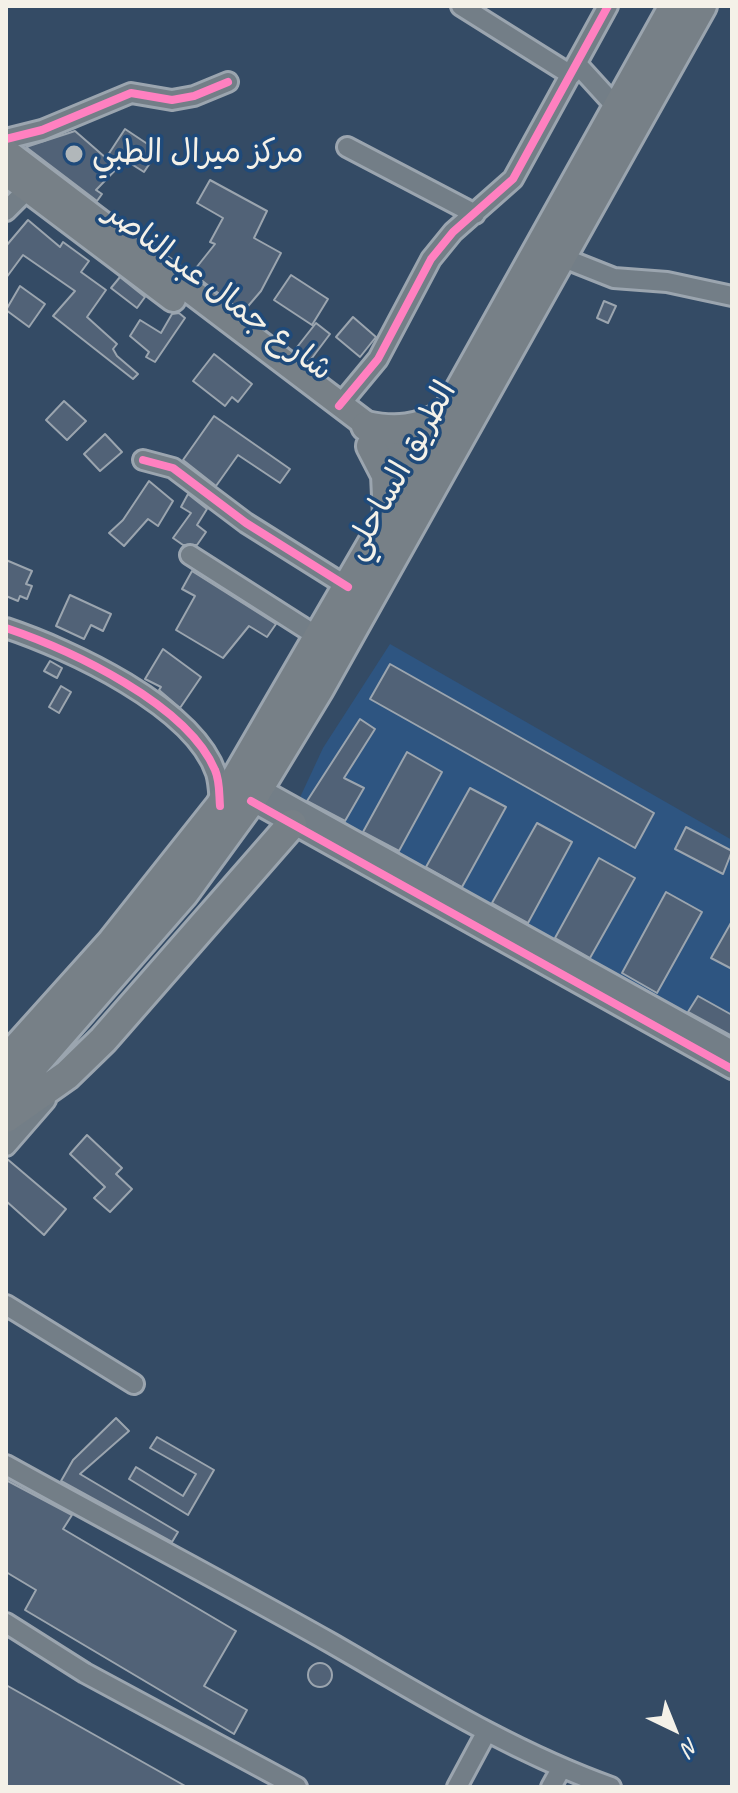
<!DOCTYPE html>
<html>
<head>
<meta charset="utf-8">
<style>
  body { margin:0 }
  #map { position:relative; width:738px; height:1793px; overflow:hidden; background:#344b65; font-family:Caveat,sans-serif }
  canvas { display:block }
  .frame { position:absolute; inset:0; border:8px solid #f4f1e8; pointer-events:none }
  .north { position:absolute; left:634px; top:1689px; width:80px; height:80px; -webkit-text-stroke:6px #1f4a7a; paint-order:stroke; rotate:137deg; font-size:22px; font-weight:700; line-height:32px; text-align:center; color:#f4f1e8 }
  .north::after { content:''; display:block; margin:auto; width:28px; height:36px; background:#f4f1e8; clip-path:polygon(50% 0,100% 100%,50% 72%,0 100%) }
</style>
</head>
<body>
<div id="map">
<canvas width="738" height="1793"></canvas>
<div class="frame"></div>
<div class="north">N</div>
</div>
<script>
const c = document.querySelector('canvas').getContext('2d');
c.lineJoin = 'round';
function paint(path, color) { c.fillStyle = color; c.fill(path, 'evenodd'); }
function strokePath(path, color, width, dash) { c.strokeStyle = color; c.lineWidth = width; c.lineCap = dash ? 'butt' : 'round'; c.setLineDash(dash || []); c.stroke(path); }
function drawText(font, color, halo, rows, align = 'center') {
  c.font = font + ' Caveat,"Playpen Sans Arabic",sans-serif'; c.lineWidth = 7; c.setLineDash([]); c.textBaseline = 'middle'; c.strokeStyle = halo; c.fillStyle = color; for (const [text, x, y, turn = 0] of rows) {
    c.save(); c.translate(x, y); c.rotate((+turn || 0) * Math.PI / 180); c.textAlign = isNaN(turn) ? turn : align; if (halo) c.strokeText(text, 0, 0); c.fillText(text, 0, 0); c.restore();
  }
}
paint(new Path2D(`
  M390,644L732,840V1045L296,806L323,748Z`), '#2e5581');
const building = new Path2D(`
  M125,129L158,151L144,172L125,160L96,190L102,194L97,201L26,147L75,131L106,158Z
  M210,180L267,211L254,238L281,253L261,291L243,312L192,273L215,244L210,242L223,218L197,203Z
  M28,220L60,247L63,242L89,261L81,272L106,290L87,317L117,344L113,349L117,356L138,374L133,379L53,316L75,291L23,255L6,278V246Z
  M291,275L328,299L312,325L274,300Z
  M120,277L145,297L137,308L111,288Z
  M20,286L45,304L29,327L6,310Z
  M604,301L616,306L608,323L597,318Z
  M179,313L185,318L155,362L146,357L149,352L130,336L140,320L161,333L172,314Z
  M353,317L376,337L360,357L336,337Z
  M316,323L330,334L309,362L294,351Z
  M214,354L252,384L238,402L232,397L225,406L193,381Z
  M64,401L86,421L67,440L46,420Z
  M214,416L290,469L280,483L238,455L216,486L183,460Z
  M105,434L122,452L100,471L84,454Z
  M149,481L173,501L158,526L148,519L124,546L109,533L123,520Z
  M188,494L207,509L197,525L206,532L197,545H183L173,538L191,513L181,507Z
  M6,560L32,571L26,584L32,586L27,599L20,596L18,601L6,596Z
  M192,571L276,624L267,637L249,626L223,658L176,630L195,596L182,589Z
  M70,595L111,614L103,631L91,625L84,639L56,626Z
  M163,649L201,677L180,708L159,690L161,687L145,679Z
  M50,661L62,668L57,678L44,671Z
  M390,664L654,813L635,848L370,699Z
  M61,686L71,692L59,713L49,707Z
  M360,719L375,729L344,778L364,788L345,821L307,801Z
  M407,752L442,772L399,851L363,832Z
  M470,788L506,807L462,887L426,867Z
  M537,823L572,842L528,923L492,903Z
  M686,827L732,851L723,874L675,849Z
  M599,858L635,878L590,958L555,938Z
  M666,892L702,912L657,993L622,973Z
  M732,921V969L711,958Z
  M698,996L732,1015V1036L688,1012Z
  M87,1135L122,1168L116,1174L132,1189L110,1212L94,1198L105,1187L70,1154Z
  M6,1158L66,1209L44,1235L6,1201Z
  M116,1418L129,1431L80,1474L178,1532L172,1542L61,1481L73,1460Z
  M157,1437L214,1470L188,1515L129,1479L136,1467L183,1496L196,1474L150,1448Z
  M6,1480L72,1515L63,1529L236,1631L204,1686L247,1710L234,1734L25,1610L36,1590L6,1572Z
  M308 1675a12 12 0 1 1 24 0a12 12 0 1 1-24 0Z
  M6,1685L187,1787H6Z`);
paint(building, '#516277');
strokePath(building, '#9ba5af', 2);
const minor = new Path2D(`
  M461,6L571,75
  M577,64L617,108
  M6,139L42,130L131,93L172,100L194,96L228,82
  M347,147L475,214
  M6,211L27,190
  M561,257L614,278L667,282L732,296
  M339,406L378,359L431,259L453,232L513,179L608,6
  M143,460L173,468L246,523L348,587
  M190,555L320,638
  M6,628C69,649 193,706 216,773C219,783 219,793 220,804
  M258,787L732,1050
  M251,801L732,1069
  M6,1146L46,1100
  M6,1305L134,1384
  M6,1465C114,1525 223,1582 331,1643C423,1696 511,1751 611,1787
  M6,1623L85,1673L297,1787
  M457,1787L486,1733
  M551,1787L561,1769`);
const major = new Path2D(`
  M6,151L432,474
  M6,173L173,299`);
const highway = new Path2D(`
  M366,426C398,433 417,429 446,415
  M371,446L386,475L388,517
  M6,1060L112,942L220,806L418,465L674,6
  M6,1097L184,893L251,801L319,689L702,6
  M6,1118L67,1075L103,1040L292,824`);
strokePath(minor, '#9ba5af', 24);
strokePath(major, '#9ba5af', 30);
strokePath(highway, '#9ba5af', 34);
strokePath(minor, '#737e87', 18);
strokePath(major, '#778087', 24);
strokePath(highway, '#778087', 28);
strokePath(new Path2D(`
  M6,139L42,130L131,93L172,100L194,96L228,82
  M339,406L378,359L431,259L453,232L513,179L608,6
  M143,460L173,468L246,523L348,587
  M6,628C71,650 187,704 215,770C220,781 219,795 220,806
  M251,801L732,1069`), '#ff80c0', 8);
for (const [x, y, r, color] of [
  [74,154,10,"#b1b7ba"]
]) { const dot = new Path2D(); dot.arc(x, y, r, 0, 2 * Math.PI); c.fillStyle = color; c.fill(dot); strokePath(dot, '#1f4a7a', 3); }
drawText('32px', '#f4f1e8', '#1f4a7a', [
  ["مركز ميرال الطبي",92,154]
], 'left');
drawText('32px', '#f4f1e8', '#1f4a7a', [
  ["شارع جمال عبدالناصر",218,292,37],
  ["الطريق الساحلي",401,471,-61]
]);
</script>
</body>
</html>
